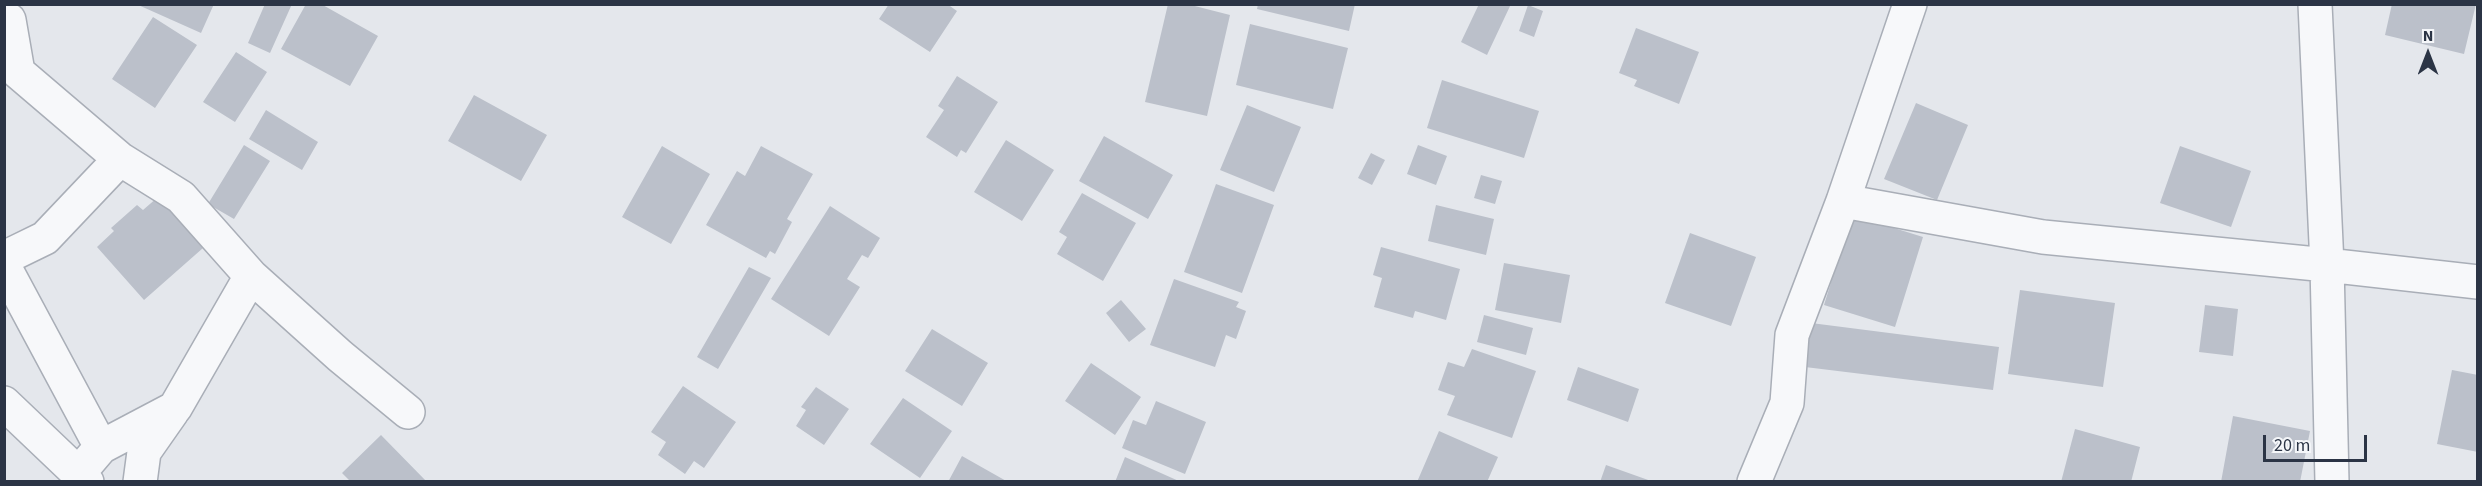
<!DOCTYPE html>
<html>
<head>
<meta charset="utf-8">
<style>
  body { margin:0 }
  #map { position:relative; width:2482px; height:486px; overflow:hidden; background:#e4e7ec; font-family:"Source Sans 3",sans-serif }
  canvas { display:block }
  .frame { position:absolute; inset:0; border:6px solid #2b3445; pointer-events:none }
  .north { position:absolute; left:2398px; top:24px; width:60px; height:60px; -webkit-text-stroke:4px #f4f6f9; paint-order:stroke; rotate:0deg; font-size:16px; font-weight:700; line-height:24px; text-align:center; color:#2b3445 }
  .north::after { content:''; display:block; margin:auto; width:21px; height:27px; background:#2b3445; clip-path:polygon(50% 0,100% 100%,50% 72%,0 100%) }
  .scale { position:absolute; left:2263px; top:435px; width:104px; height:27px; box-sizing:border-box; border:3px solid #2b3445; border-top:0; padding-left:8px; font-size:18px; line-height:21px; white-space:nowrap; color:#2b3445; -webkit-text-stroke:4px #f4f6f9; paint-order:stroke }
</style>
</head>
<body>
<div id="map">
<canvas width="2482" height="486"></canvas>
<div class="frame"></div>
<div class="north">N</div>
<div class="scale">20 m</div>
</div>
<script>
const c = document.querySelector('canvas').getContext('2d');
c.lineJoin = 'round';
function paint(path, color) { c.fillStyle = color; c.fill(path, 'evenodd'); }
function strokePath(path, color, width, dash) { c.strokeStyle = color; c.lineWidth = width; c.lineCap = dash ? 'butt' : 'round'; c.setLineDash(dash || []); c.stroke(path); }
paint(new Path2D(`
  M136,4H214L201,33Z
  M265,4H292L270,53L248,43Z
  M306,4H321L378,36L350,86L281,49Z
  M889,4H947L957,11L930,52L879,19Z
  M1168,4H1187L1230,15L1207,116L1145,102Z
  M1258,4H1355L1349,31L1257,9Z
  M1479,4H1511L1487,55L1461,42Z
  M2392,4H2476L2464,54L2385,35Z
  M1528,5L1543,11L1534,37L1519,31Z
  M153,17L197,45L155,108L112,79Z
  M1250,24L1348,48L1333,109L1236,85Z
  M1636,28L1699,52L1679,104L1634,86L1637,80L1619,73Z
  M236,52L267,72L235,122L203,102Z
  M957,76L998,102L966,153L961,150L957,157L926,137L944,110L938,106Z
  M1442,80L1539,111L1524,158L1427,128Z
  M474,95L547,135L521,181L448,141Z
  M1916,103L1968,125L1937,200L1884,179Z
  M1247,105L1301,127L1274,192L1220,170Z
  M266,110L318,142L302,170L249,139Z
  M1104,136L1173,175L1148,219L1079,181Z
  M1006,140L1054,170L1022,221L974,192Z
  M244,145L270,161L234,219L208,204Z
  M1418,145L1447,156L1436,185L1407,174Z
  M662,146L710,174L671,244L622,217Z
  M761,146L813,174L787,219L792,222L775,254L770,251L766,258L706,225L737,171L745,176Z
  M2180,146L2251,171L2231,227L2160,203Z
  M1371,153L1385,160L1372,185L1358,178Z
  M1481,175L1502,181L1495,204L1474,198Z
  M1216,184L1274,205L1242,293L1184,272Z
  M1082,193L1136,223L1103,281L1057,254L1067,237L1059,232Z
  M158,197L203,248L144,300L97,247L114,231L111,228L137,205L143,210Z
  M1436,205L1494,219L1486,255L1428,241Z
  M830,206L880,238L868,258L862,255L847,279L860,287L829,336L771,299Z
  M1852,215L1923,237L1895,327L1824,305Z
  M1690,233L1756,257L1731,326L1665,303Z
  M1381,247L1460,269L1446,320L1415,311L1413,318L1374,307L1382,278L1373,275Z
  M1504,263L1570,275L1561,323L1495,310Z
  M749,267L771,278L718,369L697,357Z
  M1174,279L1239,302L1236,307L1246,311L1236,339L1226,335L1215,367L1150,345Z
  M2020,290L2115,303L2103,387L2008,374Z
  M1121,300L1146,329L1129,342L1106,313Z
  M2205,305L2238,309L2233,356L2199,352Z
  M1484,315L1533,328L1526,355L1477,342Z
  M1811,323L1999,347L1993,390L1805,367Z
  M932,329L988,363L962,406L905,371Z
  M1472,349L1536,371L1512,438L1447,415L1455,396L1438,390L1448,362L1464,367Z
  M1091,363L1141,397L1115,435L1065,401Z
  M1578,367L1639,389L1628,422L1567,400Z
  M2452,370L2478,375V452L2437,444Z
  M683,386L736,422L704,468L694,461L685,474L658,455L666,442L651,432Z
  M816,387L849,409L824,445L796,426L806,410L801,407Z
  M903,398L952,431L920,478L870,444Z
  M1156,401L1206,422L1185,474L1122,448L1133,420L1146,425Z
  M2233,416L2310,431L2300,482H2221Z
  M2075,429L2140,447L2131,482H2061Z
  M1439,431L1498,457L1487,482H1417Z
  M381,435L427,482H351L342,473Z
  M962,456L1008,482H948Z
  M1125,457L1181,482H1115Z
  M1606,465L1651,481V482H1600Z`), '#bbc0ca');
const street = new Path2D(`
  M2315,4L2327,265L2332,482
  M9,20L18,72L120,159
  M1843,201L2043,237L2327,265L2478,282
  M4,258L45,238L120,159L181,197L251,276L340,356L408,412
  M4,266L101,447L78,474
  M4,403L87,482
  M101,447L175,408L251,276
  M140,482L144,452L172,412
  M1754,482L1787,403L1792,335L1843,201L1910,4`);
strokePath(street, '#a9aeb7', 36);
strokePath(street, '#f7f8fa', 33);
</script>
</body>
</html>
